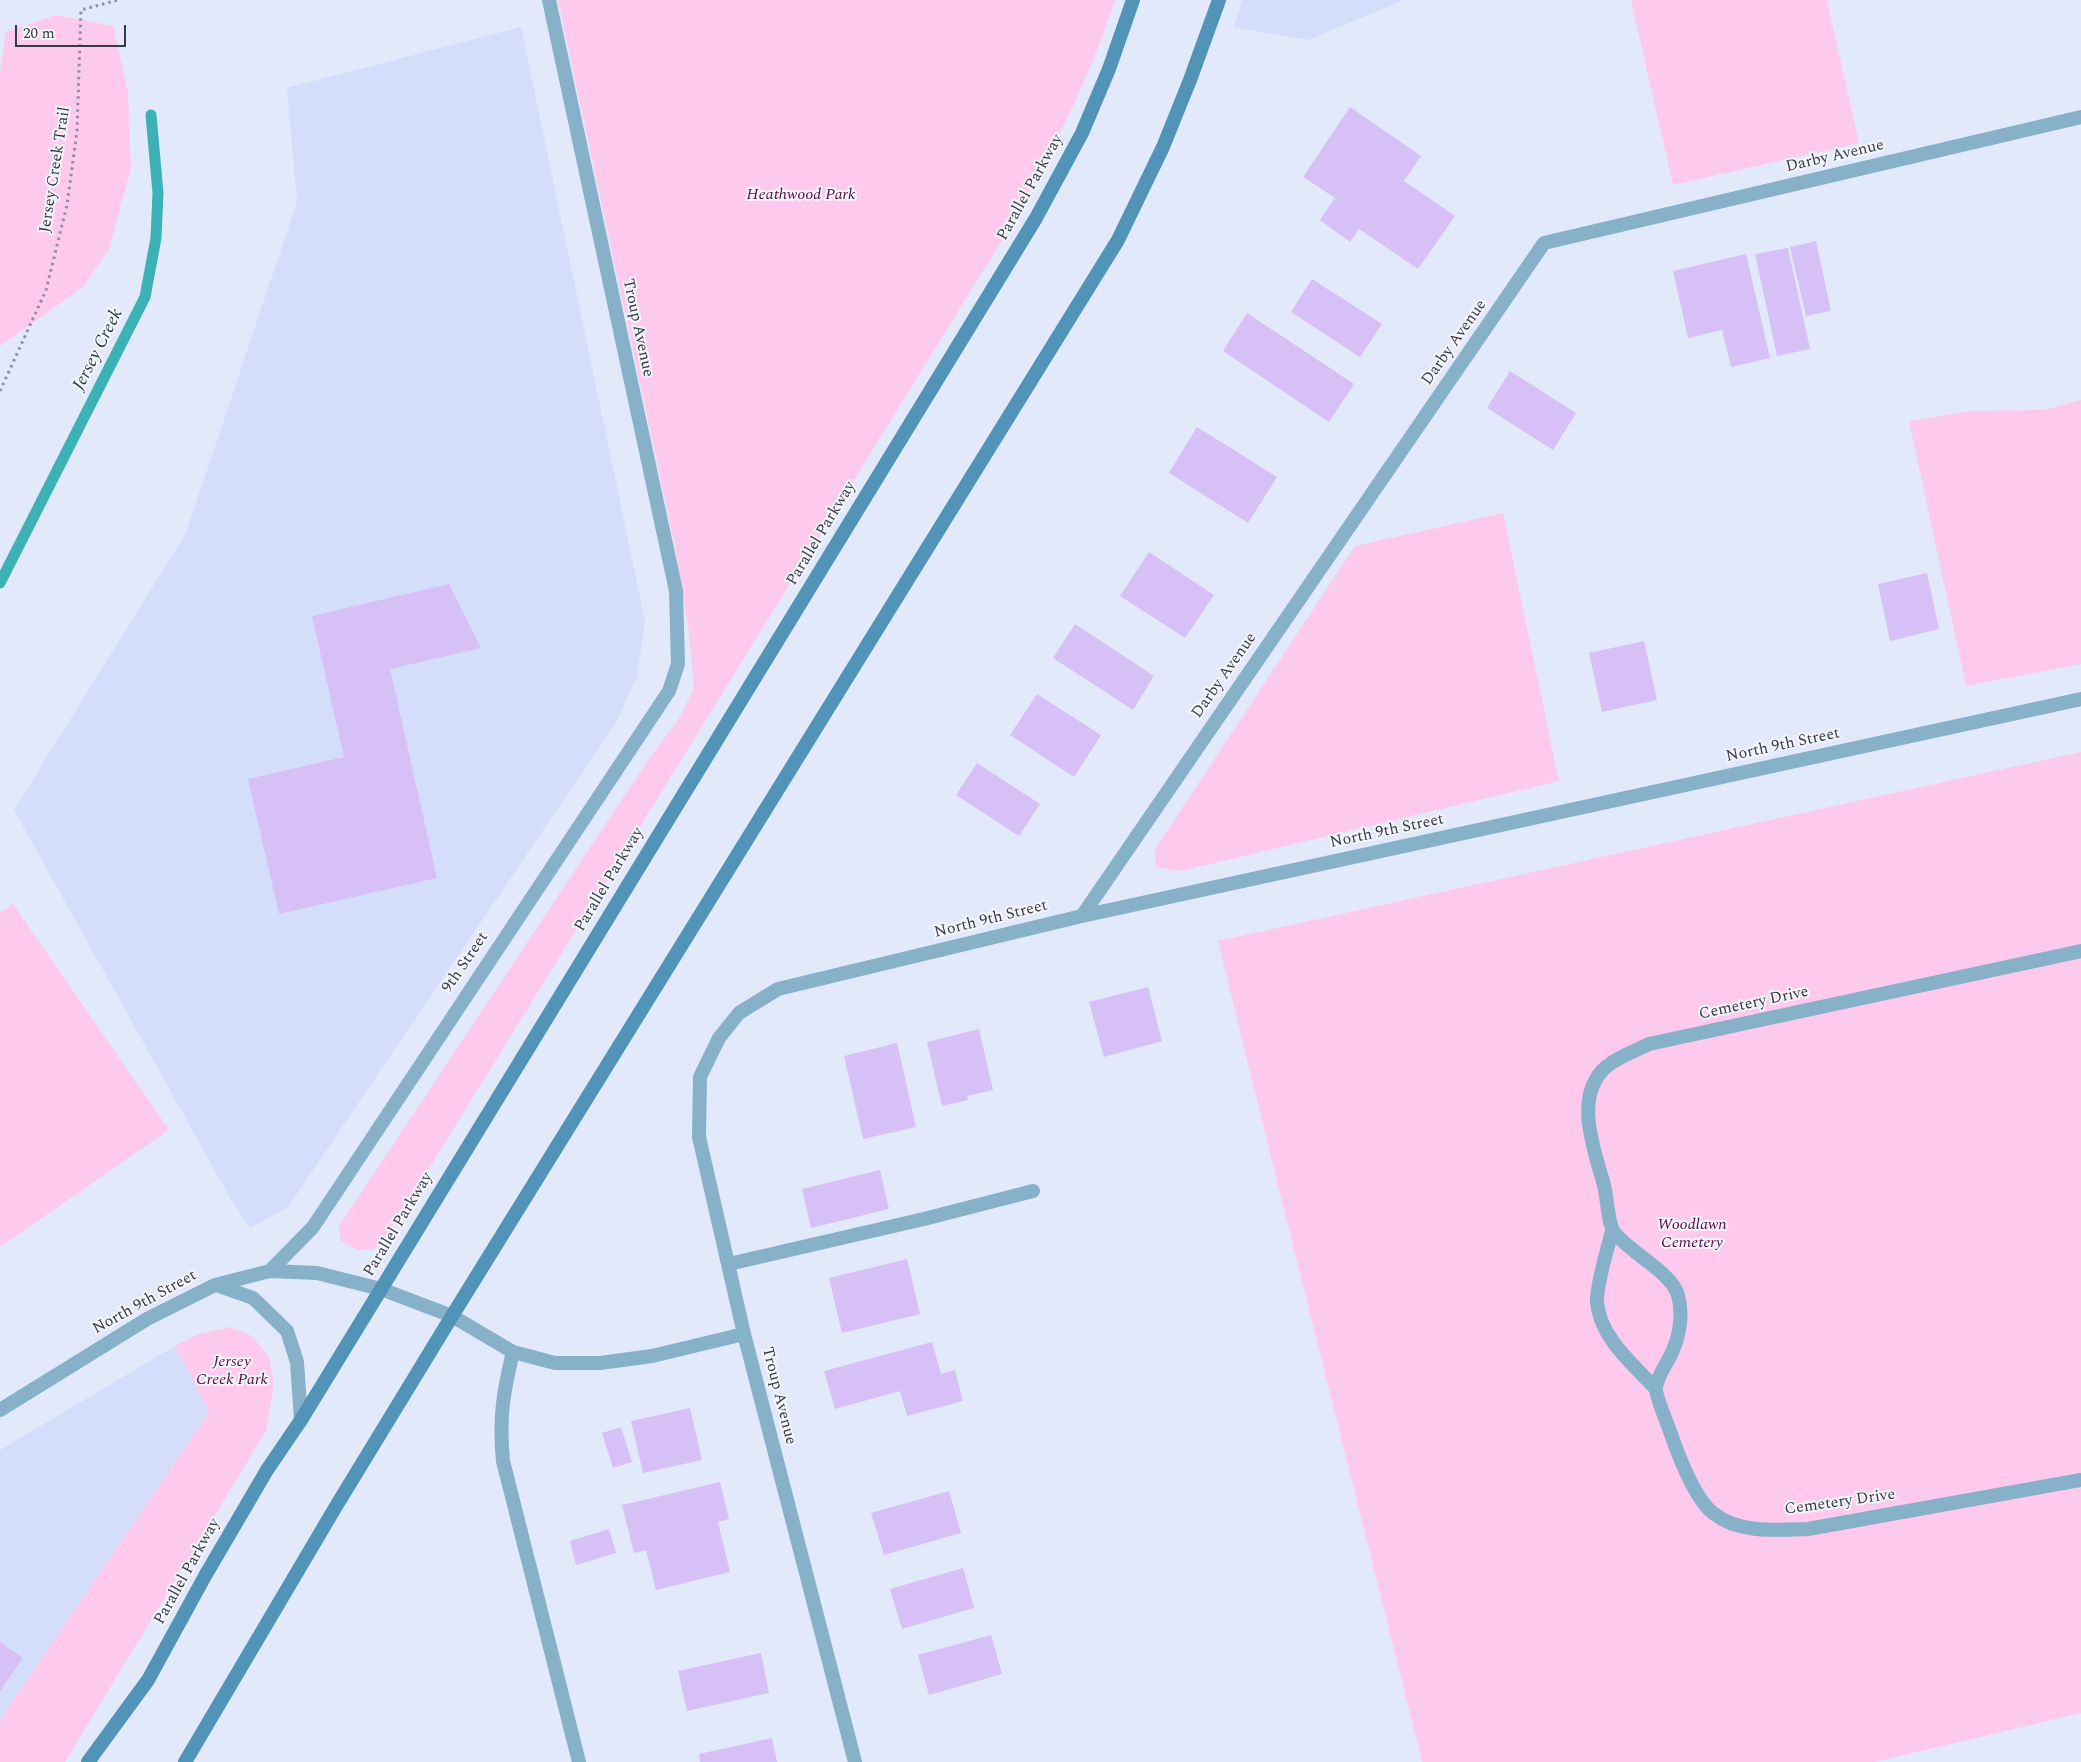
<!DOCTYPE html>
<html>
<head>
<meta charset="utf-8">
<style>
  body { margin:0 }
  #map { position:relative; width:2081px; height:1762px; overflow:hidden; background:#e2e9fa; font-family:Spectral,serif }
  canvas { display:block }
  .scale { position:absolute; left:15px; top:25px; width:111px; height:22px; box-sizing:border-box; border:2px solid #363a45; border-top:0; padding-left:6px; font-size:15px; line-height:18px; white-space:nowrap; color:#363a45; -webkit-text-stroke:4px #f4f6fc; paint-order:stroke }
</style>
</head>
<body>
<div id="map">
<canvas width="2081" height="1762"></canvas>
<div class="scale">20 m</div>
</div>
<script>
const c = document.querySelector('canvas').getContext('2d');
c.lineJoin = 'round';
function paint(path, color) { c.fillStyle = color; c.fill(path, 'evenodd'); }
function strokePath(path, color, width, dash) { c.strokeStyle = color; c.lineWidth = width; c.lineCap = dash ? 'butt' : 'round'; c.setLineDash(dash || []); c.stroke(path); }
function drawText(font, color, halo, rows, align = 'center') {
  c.font = font + ' Spectral,serif'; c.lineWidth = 4; c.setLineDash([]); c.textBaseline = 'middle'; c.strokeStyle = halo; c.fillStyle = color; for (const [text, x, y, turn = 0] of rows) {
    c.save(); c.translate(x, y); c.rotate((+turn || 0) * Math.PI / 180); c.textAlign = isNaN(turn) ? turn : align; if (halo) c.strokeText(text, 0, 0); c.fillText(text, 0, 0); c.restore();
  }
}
paint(new Path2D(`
  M1242,0H1403L1309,40L1234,27Z
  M521,27L645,621L637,676L617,721L288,1207L250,1228L230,1198L14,810L186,533L297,202L287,88Z
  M175,1346L209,1412L0,1720V1450Z`), '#d4defa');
paint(new Path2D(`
  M558,0H1115C1088,85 1045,164 1001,242L386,1238L373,1250H357L341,1241L339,1226L646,763L678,720L694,688L689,632L675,546Z
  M1631,0H1827L1859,143L1673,185Z
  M56,15L113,26L128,92L131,168L109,249L83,287L0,346V74L6,32Z
  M2081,400V664L1966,686L1909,421L1971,411L2044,410Z
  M1503,513L1559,781L1181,871L1156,867L1155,849L1355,546Z
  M2081,752V1713L1875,1762H1422L1274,1170L1218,941Z
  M13,904L169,1130L0,1247V913Z
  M230,1327L252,1336L269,1357L274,1384L266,1431L65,1762H0V1720L209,1412L175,1346L198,1334Z`), '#fdc9ec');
strokePath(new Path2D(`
  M0,583L145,297L156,238L158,193L151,115`), '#3cb2b7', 11);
paint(new Path2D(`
  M1350,107L1421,156L1404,181L1455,216L1418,269L1359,229L1350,242L1320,220L1335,198L1303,177Z
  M1816,241L1831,311L1806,316L1790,247Z
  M1788,248L1810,349L1777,356L1755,254Z
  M1746,254L1770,358L1731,367L1722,330L1688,338L1673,271Z
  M1312,279L1382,324L1360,357L1291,312Z
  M1247,313L1354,384L1329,422L1223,351Z
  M1510,371L1576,413L1553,450L1487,408Z
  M1197,427L1277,477L1248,523L1169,473Z
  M1149,552L1214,595L1185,638L1120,596Z
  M1927,573L1939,629L1890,641L1878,584Z
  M449,584L481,648L390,669L437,878L279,914L248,779L344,757L312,616Z
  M1075,624L1154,676L1133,710L1053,658Z
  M1644,641L1657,700L1602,712L1589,653Z
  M1037,694L1101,735L1074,777L1010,735Z
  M977,763L1040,804L1019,836L956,795Z
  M1148,987L1162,1041L1104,1057L1089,1002Z
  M979,1029L993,1090L967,1096L968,1100L942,1106L927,1042Z
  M897,1043L916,1127L863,1139L844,1056Z
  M880,1170L889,1209L811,1228L802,1189Z
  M907,1259L920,1314L842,1333L829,1278Z
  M932,1342L941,1374L955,1370L963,1401L907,1416L900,1391L835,1409L824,1371Z
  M690,1408L702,1460L643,1473L631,1421Z
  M621,1427L632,1462L613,1468L602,1433Z
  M720,1482L729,1519L718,1522L730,1572L656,1590L646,1550L634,1553L622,1505Z
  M949,1491L961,1533L884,1555L871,1513Z
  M609,1529L616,1553L576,1565L570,1541Z
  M963,1568L974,1608L902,1629L890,1589Z
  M991,1635L1002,1674L929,1695L918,1655Z
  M0,1642L23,1658L0,1691Z
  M761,1653L769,1693L687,1711L678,1671Z
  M772,1738L777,1762H700L699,1754Z`), '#d7c0f6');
strokePath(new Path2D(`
  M0,391L46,290L67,205L77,131L81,10L118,0`), '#8b909e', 3, [2.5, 4]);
strokePath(new Path2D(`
  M2081,951L1649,1044C1635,1051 1617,1057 1606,1067C1573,1096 1594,1149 1604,1185C1607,1196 1608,1224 1614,1232C1630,1253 1671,1272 1678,1295C1683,1312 1680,1334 1673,1350C1668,1363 1658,1373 1656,1388C1655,1395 1668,1425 1671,1434C1679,1457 1694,1498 1713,1513C1739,1534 1778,1530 1808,1529L2081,1480
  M1612,1231C1608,1248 1596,1285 1597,1302C1600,1338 1633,1364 1656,1389
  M729,1264L924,1219L1033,1191
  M513,1352C503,1393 499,1418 503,1461L579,1762`), '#86b1c9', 14);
strokePath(new Path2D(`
  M1082,916L1544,243L2081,117
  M270,1271L313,1227L669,691L678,664L676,591L549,0
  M216,1285L253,1298L287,1331L297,1362L301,1420
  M0,1410L147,1319L215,1285L270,1271L317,1273L381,1289L452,1316L513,1352L555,1363H600L652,1356L744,1334
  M855,1762L744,1334L699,1137L700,1077L719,1038L739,1013L778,989L1082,916L2081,699`), '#86b1c9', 14);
strokePath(new Path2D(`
  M88,1762L148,1680L205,1576L267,1470L301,1420L1036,218L1082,133L1109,69L1133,0
  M185,1762L335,1508L452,1316L1118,240L1163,147L1190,80L1219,0`), '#5194b8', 14);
drawText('16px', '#363a45', '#f4f6fc', [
  ["Darby Avenue",1835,157,-13],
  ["Jersey Creek Trail",56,170,-81],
  ["Parallel Parkway",1031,188,-61],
  ["Troup Avenue",637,328,78],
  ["Darby Avenue",1455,343,-55],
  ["Parallel Parkway",822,534,-59],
  ["Darby Avenue",1225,676,-55],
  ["North 9th Street",1783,746,-12],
  ["North 9th Street",1387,832,-12],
  ["Parallel Parkway",610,880,-59],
  ["North 9th Street",991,920,-14],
  ["9th Street",466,963,-56],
  ["Cemetery Drive",1754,1004,-12],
  ["Parallel Parkway",399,1225,-59],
  ["North 9th Street",145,1303,-29],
  ["Troup Avenue",778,1396,76],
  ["Cemetery Drive",1840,1503,-8],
  ["Parallel Parkway",188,1572,-61]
]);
drawText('italic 16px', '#560845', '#f4f6fc', [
  ["Heathwood Park",801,196],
  ["Woodlawn",1692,1226],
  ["Cemetery",1692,1244],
  ["Jersey",232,1363],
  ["Creek Park",232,1381]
]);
drawText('italic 18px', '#253f40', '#f4f6fc', [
  ["Jersey Creek",99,350,-63]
]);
</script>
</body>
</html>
